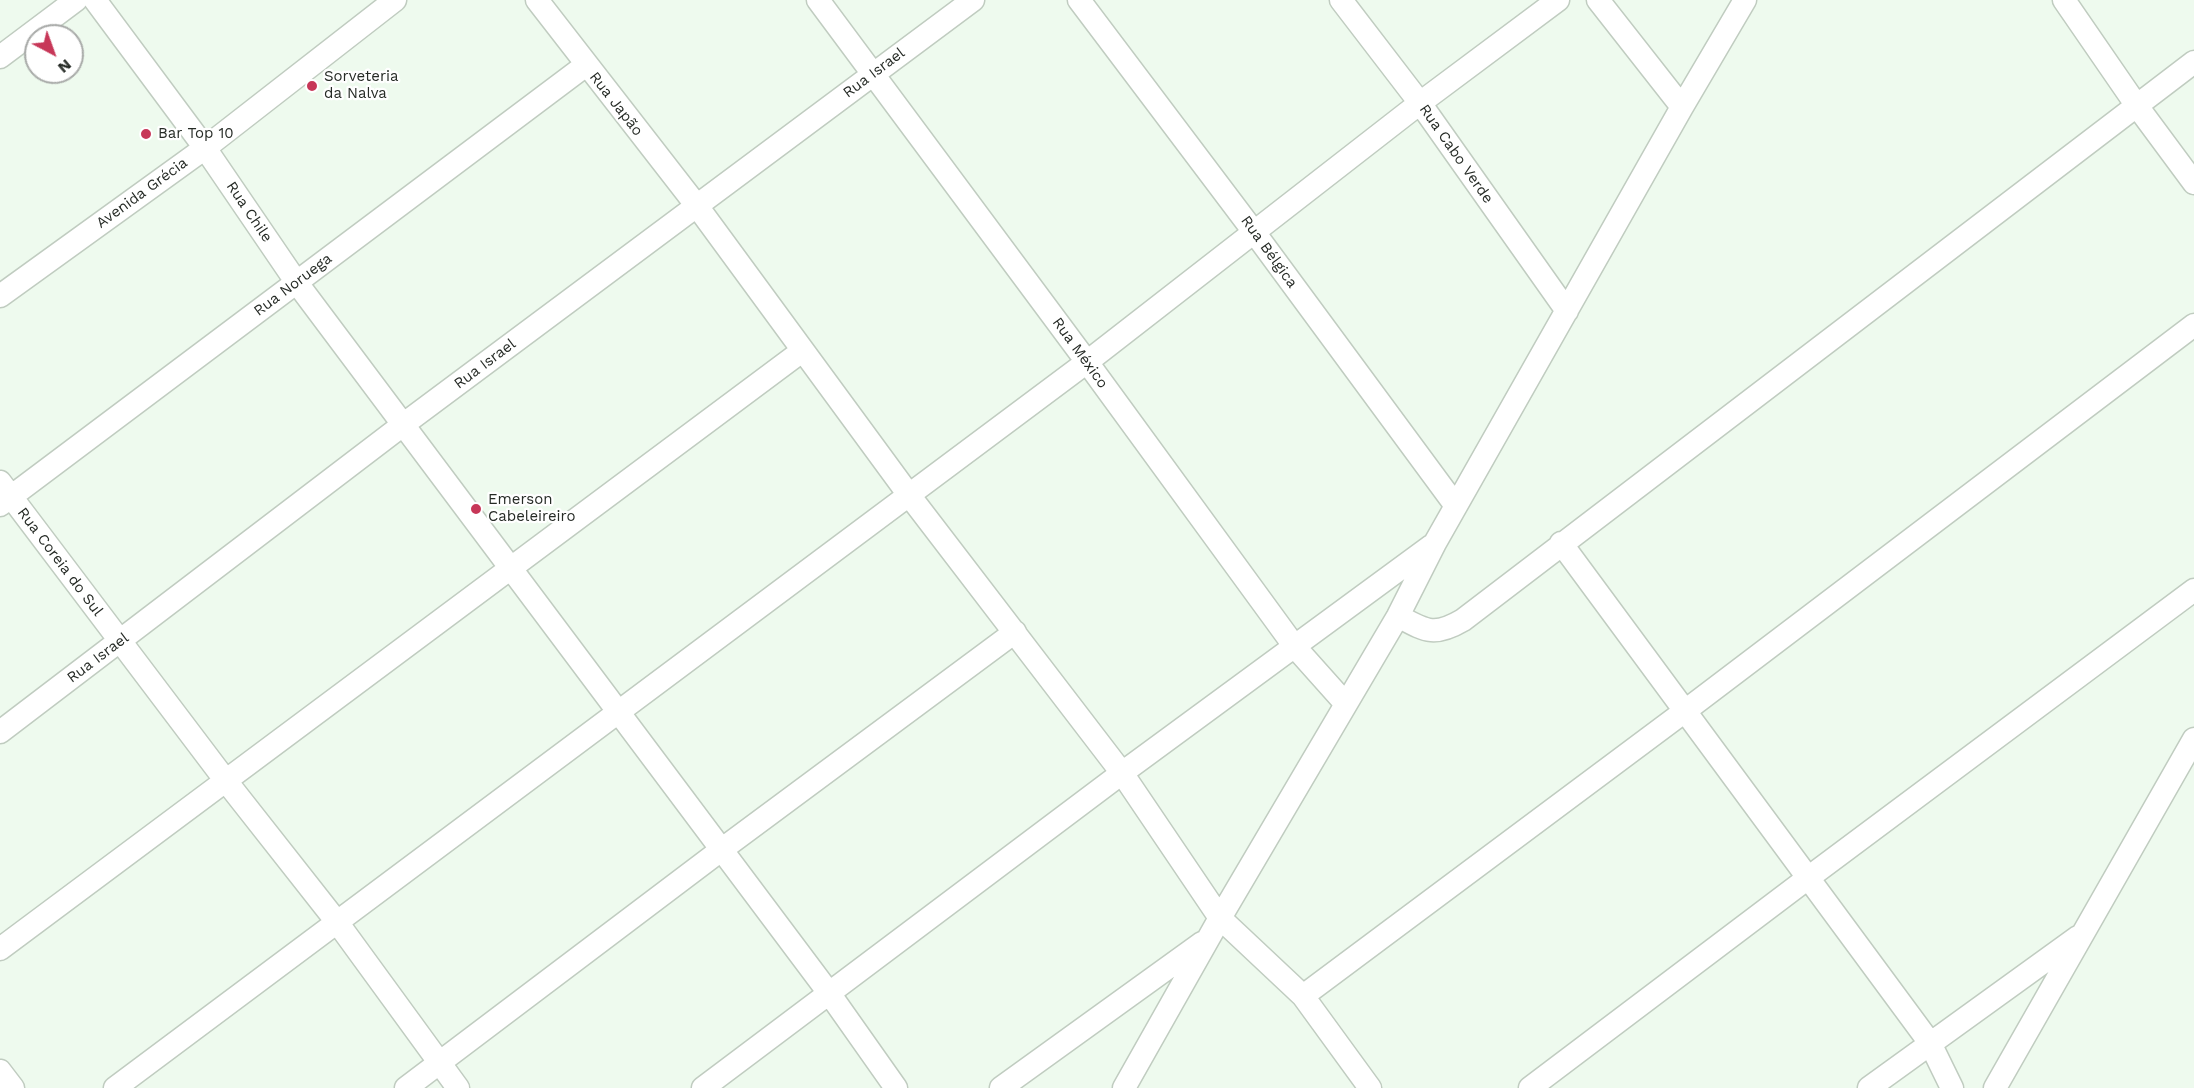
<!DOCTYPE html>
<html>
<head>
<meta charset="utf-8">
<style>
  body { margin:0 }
  #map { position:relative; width:2194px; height:1088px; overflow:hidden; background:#eefaee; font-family:"Work Sans",sans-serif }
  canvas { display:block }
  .north { position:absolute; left:24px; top:24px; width:60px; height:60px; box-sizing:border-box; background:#fff; border:2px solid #a8aaa8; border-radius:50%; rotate:139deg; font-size:16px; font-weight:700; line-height:24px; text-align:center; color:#262b26 }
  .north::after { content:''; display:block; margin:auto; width:21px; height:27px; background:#c73758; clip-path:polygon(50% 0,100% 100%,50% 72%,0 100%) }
</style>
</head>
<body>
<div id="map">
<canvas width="2194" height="1088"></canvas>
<div class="north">N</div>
</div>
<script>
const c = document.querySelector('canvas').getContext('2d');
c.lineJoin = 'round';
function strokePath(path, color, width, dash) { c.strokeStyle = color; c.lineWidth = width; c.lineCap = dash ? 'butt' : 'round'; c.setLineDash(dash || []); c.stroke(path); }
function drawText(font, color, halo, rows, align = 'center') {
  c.font = font + ' "Work Sans",sans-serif'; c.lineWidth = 4.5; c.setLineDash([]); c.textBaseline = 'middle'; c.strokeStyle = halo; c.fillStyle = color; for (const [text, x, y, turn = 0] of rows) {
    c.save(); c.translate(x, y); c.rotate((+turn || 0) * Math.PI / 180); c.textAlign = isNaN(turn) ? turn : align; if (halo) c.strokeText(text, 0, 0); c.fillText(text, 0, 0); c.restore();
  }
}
const minor = new Path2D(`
  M95,0L205,148L297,283L829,993L896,1088
  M537,0L697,206L909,495L1122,773L1220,918L1303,996L1370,1088
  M818,0L1087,362L1295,647L1345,703
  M1079,0L1254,232L1456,506
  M1341,0L1420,103L1567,311
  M1598,0L1682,107
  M2064,0L2137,106L2194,183
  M0,57L76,0
  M0,296L205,148L395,0
  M0,482L226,781L337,922L458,1088
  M0,505L586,65
  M1561,543L1930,1043L1952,1088
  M1398,616C1426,631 1434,637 1463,620L2194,62
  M0,732L404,424L973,0
  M0,949L802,351
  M1303,996L1685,711L2194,325
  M0,1071L13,1088
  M115,1088L1087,362L1420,103L1558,0
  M406,1088L721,850L1015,632
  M703,1088L1122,773L1431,546
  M1001,1088L1202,943
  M1124,1088L1220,918L1398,616L1435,543L1682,107L1745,0
  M1530,1088L1808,878L2194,590
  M1869,1088L2078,937
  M1995,1088L2194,739`);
strokePath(minor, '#c0ccc0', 25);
strokePath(minor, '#fff', 22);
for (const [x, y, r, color] of [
  [312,86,6,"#c73758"],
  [146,134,6,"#c73758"],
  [476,509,6,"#c73758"]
]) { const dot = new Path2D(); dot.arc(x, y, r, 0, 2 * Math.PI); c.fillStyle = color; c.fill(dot); strokePath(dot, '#fff', 2); }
drawText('15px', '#262b26', '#fff', [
  ["Rua Israel",874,73,-37],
  ["Rua Japão",616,104,52],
  ["Rua Cabo Verde",1456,154,55],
  ["Avenida Grécia",142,193,-36],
  ["Rua Chile",249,212,56],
  ["Rua Bélgica",1269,252,54],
  ["Rua Noruega",293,285,-37],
  ["Rua México",1080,353,54],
  ["Rua Israel",485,364,-37],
  ["Rua Coreia do Sul",60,562,53],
  ["Rua Israel",98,658,-37]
]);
drawText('15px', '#262b26', '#fff', [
  ["Sorveteria",324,77],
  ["da Nalva",324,94],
  ["Bar Top 10",158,134],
  ["Emerson",488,500],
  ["Cabeleireiro",488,517]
], 'left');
</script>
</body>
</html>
